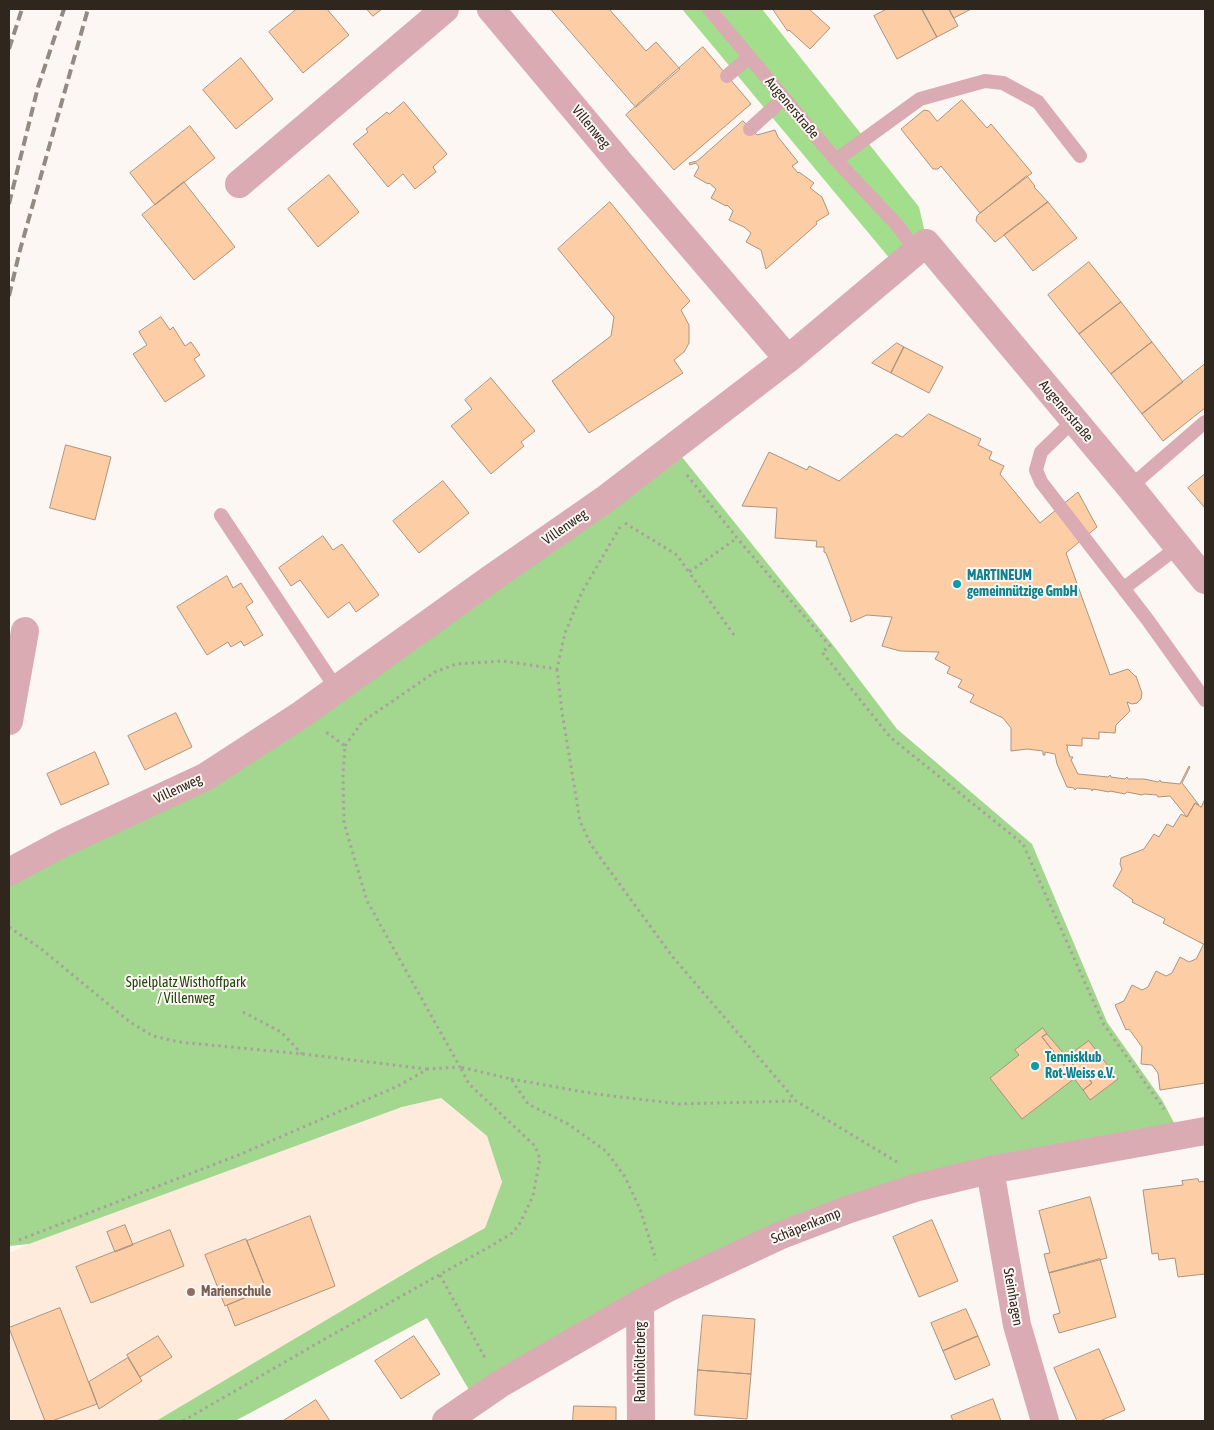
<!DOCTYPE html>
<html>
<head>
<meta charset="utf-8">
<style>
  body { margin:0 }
  #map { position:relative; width:1214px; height:1430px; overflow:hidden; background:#fdf7f3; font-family:"Asap Condensed",sans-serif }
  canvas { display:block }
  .frame { position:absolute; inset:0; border:10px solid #2f261d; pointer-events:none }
</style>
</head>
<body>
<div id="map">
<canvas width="1214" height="1430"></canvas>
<div class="frame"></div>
</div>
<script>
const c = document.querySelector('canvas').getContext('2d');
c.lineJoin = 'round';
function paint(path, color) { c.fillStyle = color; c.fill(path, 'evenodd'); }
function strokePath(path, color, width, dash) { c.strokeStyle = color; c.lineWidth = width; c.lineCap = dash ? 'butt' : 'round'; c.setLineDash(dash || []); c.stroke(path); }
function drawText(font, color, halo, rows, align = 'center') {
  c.font = font + ' "Asap Condensed",sans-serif'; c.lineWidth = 4; c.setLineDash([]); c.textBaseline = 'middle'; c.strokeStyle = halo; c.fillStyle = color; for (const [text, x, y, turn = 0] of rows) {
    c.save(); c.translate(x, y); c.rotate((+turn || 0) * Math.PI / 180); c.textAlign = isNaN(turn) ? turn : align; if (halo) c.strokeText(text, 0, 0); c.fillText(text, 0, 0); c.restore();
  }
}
paint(new Path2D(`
  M440,1098L487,1136L502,1182L485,1228L429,1259L156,1421H9V1253L29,1244L403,1107Z`), '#ffebdb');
paint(new Path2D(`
  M674,447L833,645L897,729L1032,844L1107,1022L1162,1100L1180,1134L912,1186L472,1395L427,1318L235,1421H156L429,1259L485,1228L502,1182L487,1136L441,1098L402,1107L29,1244L9,1246V874L207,778Z`), '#a3d78f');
paint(new Path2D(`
  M682,9H762L919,207L927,242L896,266Z`), '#a2de8c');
const building = new Path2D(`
  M297,9H327L349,35L303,73L269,32Z
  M367,9H382L373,16Z
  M551,9H609L646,51L656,42L680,69L636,107Z
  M773,9H809L830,28L810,49L789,30L788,31Z
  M887,9H922L937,37L897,59L874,16Z
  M922,9H949L958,26L937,37Z
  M949,9H971L954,18Z
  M703,47L751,104L674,170L626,115Z
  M241,58L273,99L236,129L203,90Z
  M962,100L987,128L991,124L1032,173L980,213L941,166L938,169H933L901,129L924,110L929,111L937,121Z
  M404,102L447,154L433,167L436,172L415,189L403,174L388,187L353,144L368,132L366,129L387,112L389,114Z
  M743,121L757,135L775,130L778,137L798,162L792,166L798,173L799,172L814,183L810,188L822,197L829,214L816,222L817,224L766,269L761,250L746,242L751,233L744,227L729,220L733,211L727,205L726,206L711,198L716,189L709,183L708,184L694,176L699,167L696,163L690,165L689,163L697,161Z
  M190,126L215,158L155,205L130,173Z
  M329,175L359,212L318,247L288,209Z
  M1027,176L1035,186L1034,187L1048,202L995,242L976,221L977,216Z
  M184,182L235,247L194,280L142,215Z
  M610,202L690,301L681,310L689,325V343L684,352L674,360L683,373L589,433L552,381L611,336L614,317L558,249Z
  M1048,202L1077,238L1033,271L1004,235Z
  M1089,262L1121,302L1079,334L1048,295Z
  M1121,302L1152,342L1111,374L1079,334Z
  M161,317L170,330L173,327L185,346L191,342L200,355L194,359L205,376L165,402L133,354L147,345L139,332Z
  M1152,342L1183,382L1142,414L1111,374Z
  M897,343L904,347L891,373L872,363Z
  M904,347L943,367L929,393L891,373Z
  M1205,364V408L1163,441L1142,414Z
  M491,378L535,431L521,442L524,446L491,474L451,426L472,409L465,400Z
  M929,414L981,439L978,445L992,452L989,459L1004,466L1000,474L1040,523L1078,492L1097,527L1066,553L1110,675L1128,669L1135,676H1136L1142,693L1141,699L1137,703L1132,704L1127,702L1130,711L1116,725L1115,733L1099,732V739L1082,738V746L1066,745L1068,747L1067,749L1070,757H1073L1071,760L1078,774L1108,777L1110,775L1111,777L1125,779L1127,777L1128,779H1144L1158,782L1160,780L1161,782L1180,784L1189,766L1190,767L1182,783L1199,805L1195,803L1187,817L1170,796L1158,797L1157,795L1144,794L1142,795L1127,792L1125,794L1110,791L1109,792L1093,789L1092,791L1091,789L1077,788L1075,790L1074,788L1067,787L1057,764L1055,754L1045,752V755H1043V751L1027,749L1011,751V728L1003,718L970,702L974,695L958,687L962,680L947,673L950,667L935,659L939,652L900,651L882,646L892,617L867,615L851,622L850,621L851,619L826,553L824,552V547H816L817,541L775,538L777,508L742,506L769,452L807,470L809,466L839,481L896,434L902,437Z
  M66,445L111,457L95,520L50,508Z
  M1205,474V508L1188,488Z
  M443,481L469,513L419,553L393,521Z
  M323,536L333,550L342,544L379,595L356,612L349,602L328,618L300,580L291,586L279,568Z
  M227,576L233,588L241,583L253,602L246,607L263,635L244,646L241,641L231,647L228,642L207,655L177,607Z
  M176,713L192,747L145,770L128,736Z
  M95,752L109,784L61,805L47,774Z
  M1205,799V945L1163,923L1165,919L1132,902L1133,900L1113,886L1122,869L1120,864L1121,858L1144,849L1154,834L1159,837L1167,824L1173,827L1181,814L1187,817L1195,803L1201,807Z
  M1204,944L1205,945V1083L1160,1090L1158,1073L1152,1065L1141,1064L1142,1047L1129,1029L1126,1030L1115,1005L1124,1001L1132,985L1142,990L1148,987L1156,971L1166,976L1172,973L1180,957L1189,962L1196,959Z
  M1043,1028L1047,1034L1042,1037L1075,1078L1022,1119L990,1078L1019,1055L1015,1050Z
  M1047,1034L1081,1074L1084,1072L1092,1083L1083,1090L1042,1037Z
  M1089,1041L1118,1079L1090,1100L1083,1090L1092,1083L1084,1072L1081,1074L1067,1057Z
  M1198,1179L1199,1182L1205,1181V1274L1178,1277L1175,1258L1159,1260L1158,1253L1152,1254L1143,1190L1183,1185L1182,1181Z
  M1090,1197L1107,1258L1049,1273L1044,1254L1050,1253L1039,1211Z
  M310,1216L335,1286L235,1326L227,1305L266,1289L247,1241Z
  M932,1220L958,1281L919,1297L893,1237Z
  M125,1225L133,1245L115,1252L107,1232Z
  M170,1230L184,1266L91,1303L76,1267Z
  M246,1239L266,1289L225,1306L205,1255Z
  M1100,1259L1116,1317L1059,1333L1053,1315L1060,1313L1049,1273Z
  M60,1308L97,1404L52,1421H45L9,1328Z
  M966,1309L978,1336L943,1351L931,1323Z
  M703,1315L755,1319L751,1374L698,1370Z
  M158,1336L172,1357L140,1377L127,1355Z
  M414,1336L440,1374L401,1399L375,1361Z
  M978,1336L990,1365L955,1380L943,1351Z
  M1099,1349L1125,1410L1100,1421H1077L1054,1368Z
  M128,1358L142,1381L99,1409L89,1382Z
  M698,1370L751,1374L747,1419L695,1415Z
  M993,1399L1001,1421H953L951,1416Z
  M316,1400L330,1421H283Z
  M574,1406L616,1407V1421H573Z`);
paint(building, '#fdcea5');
strokePath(building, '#ab937e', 1);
strokePath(new Path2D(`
  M687,475L737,538L830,646L822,652L890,737L1023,844L1104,1025L1164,1109
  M625,523L677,555L689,572
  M734,635L689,572L737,538
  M557,669L562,712L580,821L591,845L672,956L796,1101L897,1162
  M345,746L362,722L435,672L456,664L503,661L557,669L565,633L582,592L620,527
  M9,927L40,948L130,1022L153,1036L179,1042L303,1054L427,1069
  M243,1012L281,1032L302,1054
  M511,1079L596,1094L679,1104L795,1101
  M19,1240L241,1154L398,1086L428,1069L460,1067L367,901L344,823L343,774L345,746L326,732
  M440,1275L485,1358
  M183,1421L323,1340L489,1247L511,1234L519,1225L533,1196L540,1159L535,1146L469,1084L460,1067L511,1079L528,1104L568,1124L606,1151L625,1177L640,1209L656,1260`), '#a9a19b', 3, [2.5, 4]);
strokePath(new Path2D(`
  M709,9L836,160L898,226L916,251
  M727,76L749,57
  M750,129L784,98
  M836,160L920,99L985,81L1003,83L1038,102L1080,156
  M1073,421L1041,452L1036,470L1041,482L1147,619L1205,700
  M1130,487L1205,422
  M221,515L336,688
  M1124,588L1178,547`), '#daabb2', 14);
strokePath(new Path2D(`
  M491,9L620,163L788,359
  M239,184L445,9
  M9,721L25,631
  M9,872L63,843L205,777L302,714L489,580L604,500L788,359L926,243L1130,487L1205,580
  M990,1170L1017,1325L1045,1421
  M640,1303L641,1421
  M446,1421L500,1384L640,1303L670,1287L779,1236L847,1210L915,1188L990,1170L1205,1131`), '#daabb2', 28);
strokePath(new Path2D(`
  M9,49L22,9
  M9,204L38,87L64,9
  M9,296L20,250L88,9`), '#928b84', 4, [10, 5]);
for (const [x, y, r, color] of [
  [957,584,5,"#0f9aa8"],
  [1035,1066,5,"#0f9aa8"],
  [191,1292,5,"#8d6e63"]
]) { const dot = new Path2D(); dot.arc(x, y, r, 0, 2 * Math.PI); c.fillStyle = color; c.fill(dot); strokePath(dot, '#fdf7f3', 2); }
drawText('14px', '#2f261d', '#fdf7f3', [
  ["Augenerstraße",792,108,50],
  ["Villenweg",591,127,50],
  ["Augenerstraße",1066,411,50],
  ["Villenweg",565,527,-35],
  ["Villenweg",178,789,-25],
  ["Schäpenkamp",806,1226,-22],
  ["Steinhagen",1013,1297,80],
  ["Rauhhölterberg",641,1362,-90]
]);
drawText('bold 14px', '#0d838f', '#fdf7f3', [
  ["MARTINEUM",967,576],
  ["gemeinnützige GmbH",967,592],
  ["Tennisklub",1045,1058],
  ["Rot-Weiss e.V.",1045,1074]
], 'left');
drawText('14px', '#1f450d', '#fdf7f3', [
  ["Spielplatz Wisthoffpark",186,983],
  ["/ Villenweg",186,999]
]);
drawText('bold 14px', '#785e54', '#fdf7f3', [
  ["Marienschule",201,1292]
], 'left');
</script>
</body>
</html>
